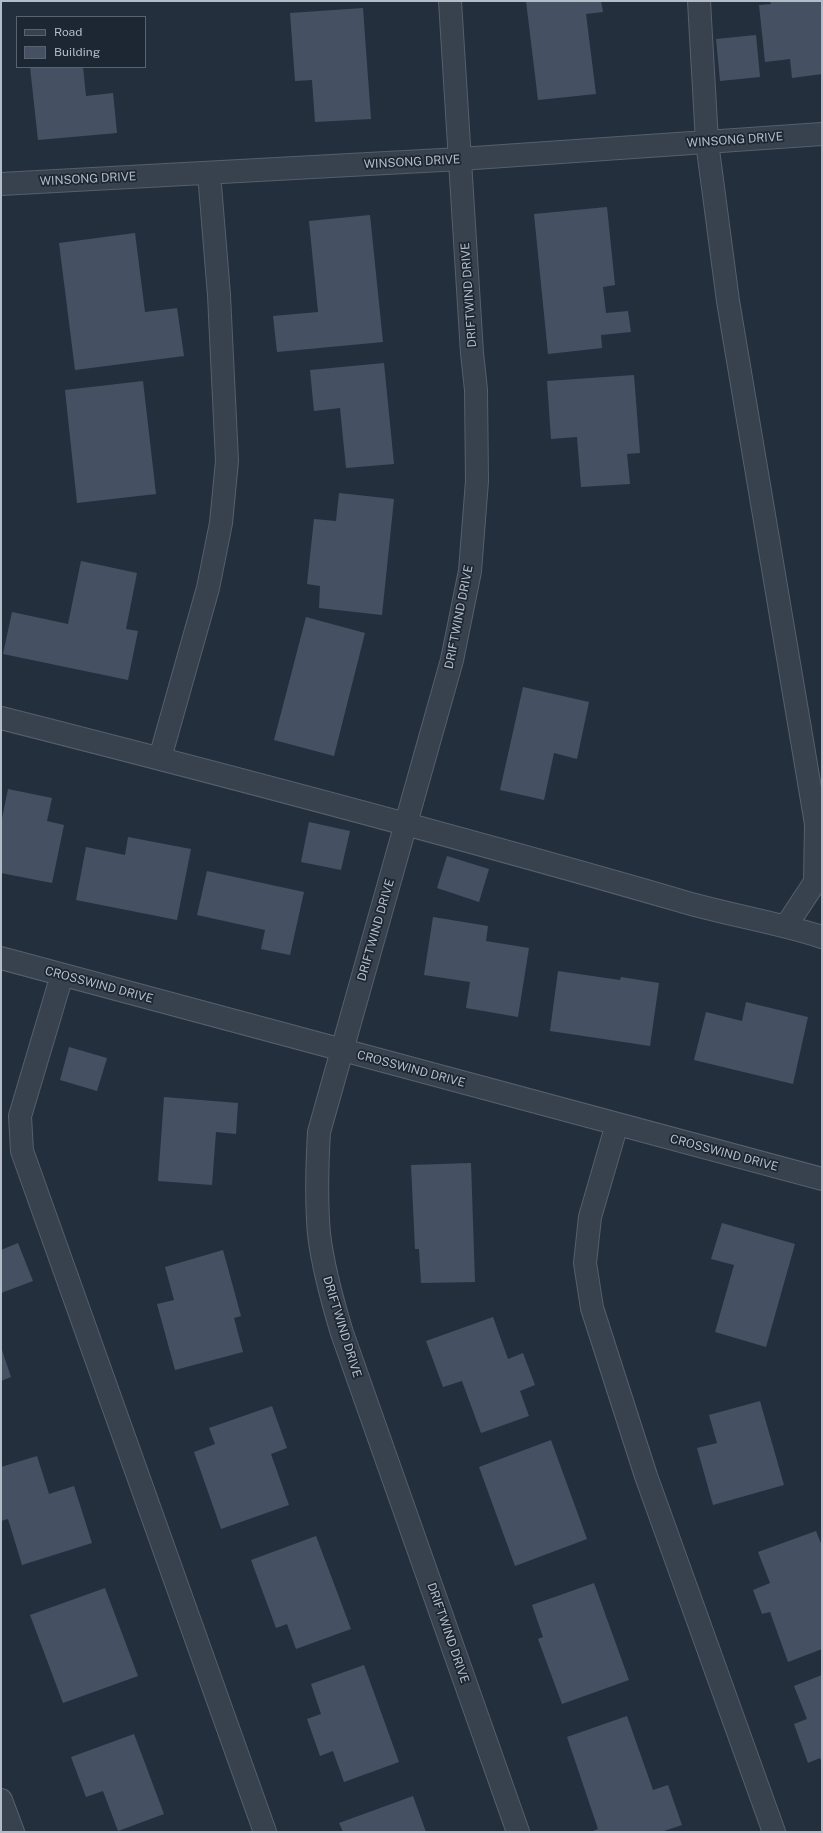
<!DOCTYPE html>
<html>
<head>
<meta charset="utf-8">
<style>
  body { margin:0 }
  #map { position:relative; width:823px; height:1833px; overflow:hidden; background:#242f3e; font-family:"Public Sans",sans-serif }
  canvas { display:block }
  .frame { position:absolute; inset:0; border:2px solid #b4bcc9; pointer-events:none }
  .legend { position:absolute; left:16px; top:16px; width:130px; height:52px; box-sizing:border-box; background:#1d2633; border:1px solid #59626f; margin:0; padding:5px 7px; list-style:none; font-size:12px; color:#b4bcc9 }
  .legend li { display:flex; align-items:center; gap:8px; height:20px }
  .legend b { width:20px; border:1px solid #59626f }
</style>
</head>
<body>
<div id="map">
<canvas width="823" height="1833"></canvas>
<div class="frame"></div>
<ul class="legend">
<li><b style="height:5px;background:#38414e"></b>Road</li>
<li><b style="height:11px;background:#455162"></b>Building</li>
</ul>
</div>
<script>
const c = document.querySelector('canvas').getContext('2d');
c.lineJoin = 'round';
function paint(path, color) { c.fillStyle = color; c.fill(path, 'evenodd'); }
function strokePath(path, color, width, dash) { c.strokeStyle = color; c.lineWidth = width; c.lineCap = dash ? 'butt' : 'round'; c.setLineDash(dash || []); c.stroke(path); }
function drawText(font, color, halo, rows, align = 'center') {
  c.font = font + ' "Public Sans",sans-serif'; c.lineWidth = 3.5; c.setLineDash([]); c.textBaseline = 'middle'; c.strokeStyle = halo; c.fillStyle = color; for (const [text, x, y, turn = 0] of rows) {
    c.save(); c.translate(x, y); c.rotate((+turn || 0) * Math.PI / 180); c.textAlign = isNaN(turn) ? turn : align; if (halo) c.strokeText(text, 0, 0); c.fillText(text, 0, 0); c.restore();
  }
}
paint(new Path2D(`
  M526,1H601L603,12L586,14L596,94L538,100Z
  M770,1H822V74L792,78L790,59L765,62L759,5L771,4Z
  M363,8L371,119L315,122L312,80L295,81L290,13Z
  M756,35L760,77L720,81L716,39Z
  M30,67H83L86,96L113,93L117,133L38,140Z
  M607,207L615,285L603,287L606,313L628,311L631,332L601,335L602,348L548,354L534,214Z
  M370,215L383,342L277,352L273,316L318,312L309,221Z
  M135,233L145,312L177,308L184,356L75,370L59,243Z
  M384,363L394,464L346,468L340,408L314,411L310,370Z
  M634,375L640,453L627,454L630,484L581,487L577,437L551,439L547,381Z
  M143,381L156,494L77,503L65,390Z
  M339,493L394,499L382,615L319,608L320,586L307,584L314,519L336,521Z
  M81,561L137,573L126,629L138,631L128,680L3,654L12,612L68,624Z
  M306,617L365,633L334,756L274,740Z
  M523,687L589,702L577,759L554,753L544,800L500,790Z
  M8,789L52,798L47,821L64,825L52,883L1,873V823Z
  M309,822L350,831L341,870L301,862Z
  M128,837L191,849L177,920L76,900L86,847L125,855Z
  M447,856L489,869L479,902L437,888Z
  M207,871L304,892L290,955L261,949L265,930L197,915Z
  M433,917L488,926L486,941L529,948L518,1017L466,1008L470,982L424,975Z
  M558,971L620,980L621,977L659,983L650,1046L550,1031Z
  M746,1002L808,1017L793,1084L694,1060L706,1012L742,1021Z
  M69,1047L107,1058L97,1091L60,1080Z
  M164,1097L238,1103L236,1134L216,1132L212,1185L158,1181Z
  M471,1163L475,1282L421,1283L419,1249H415L411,1165Z
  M722,1223L795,1244L766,1347L715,1332L734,1265L711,1259Z
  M18,1243L33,1281L1,1293V1250Z
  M223,1250L241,1316L234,1318L243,1352L175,1370L157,1304L174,1300L165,1267Z
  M493,1317L508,1359L523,1353L535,1385L520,1391L529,1416L481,1433L462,1381L443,1387L426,1341Z
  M1,1347L11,1377L1,1381Z
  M760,1401L784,1485L713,1505L697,1448L717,1443L709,1415Z
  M272,1406L287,1448L271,1454L289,1505L221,1529L194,1452L215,1444L209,1428Z
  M551,1440L587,1539L515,1566L479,1467Z
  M37,1456L49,1494L74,1486L92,1543L22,1565L8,1519L1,1521V1467Z
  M816,1531L822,1546V1649L788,1662L770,1612L762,1614L753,1590L770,1583L758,1552Z
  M316,1536L351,1629L296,1649L287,1624L276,1628L251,1560Z
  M594,1583L629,1680L562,1704L538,1639L543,1637L532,1605Z
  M105,1588L138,1676L63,1703L30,1615Z
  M364,1665L399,1762L344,1782L333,1751L320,1756L307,1719L321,1714L311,1684Z
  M822,1675V1764L820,1758L808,1763L794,1724L807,1719L794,1686Z
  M627,1716L653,1790L668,1785L682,1825L661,1832H590L598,1829L567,1737Z
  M134,1734L164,1814L118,1831L103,1791L86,1797L71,1757Z
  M413,1796L426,1832H343L339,1823Z`), '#455162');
const minor = new Path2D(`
  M450,1L472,353L476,390L477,481L470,571L452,660L319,1132C317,1166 316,1200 319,1234C323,1268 332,1300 342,1333L518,1832
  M699,1L707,142L728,301L816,824L815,882L786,926
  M1,184L460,159L822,134
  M1,718C229,776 456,836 681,901C728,915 776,922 822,937
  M160,758L208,588L221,523L227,461L219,295L209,173
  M1,958L822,1179
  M62,975L20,1116L22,1151L265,1832
  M617,1124L590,1217L585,1263L592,1308L646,1476L774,1832
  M1,1800L13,1832`);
strokePath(minor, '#565f6c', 24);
strokePath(minor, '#38414e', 22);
drawText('12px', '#b4bcc9', '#1d2633', [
  ["WINSONG DRIVE",735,140,-4],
  ["WINSONG DRIVE",412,162,-3],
  ["WINSONG DRIVE",88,179,-3],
  ["DRIFTWIND DRIVE",469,295,-94],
  ["DRIFTWIND DRIVE",459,617,-79],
  ["DRIFTWIND DRIVE",376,930,-74],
  ["CROSSWIND DRIVE",99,985,15],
  ["CROSSWIND DRIVE",411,1069,15],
  ["CROSSWIND DRIVE",724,1153,15],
  ["DRIFTWIND DRIVE",342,1327,73],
  ["DRIFTWIND DRIVE",448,1633,71]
]);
</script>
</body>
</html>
